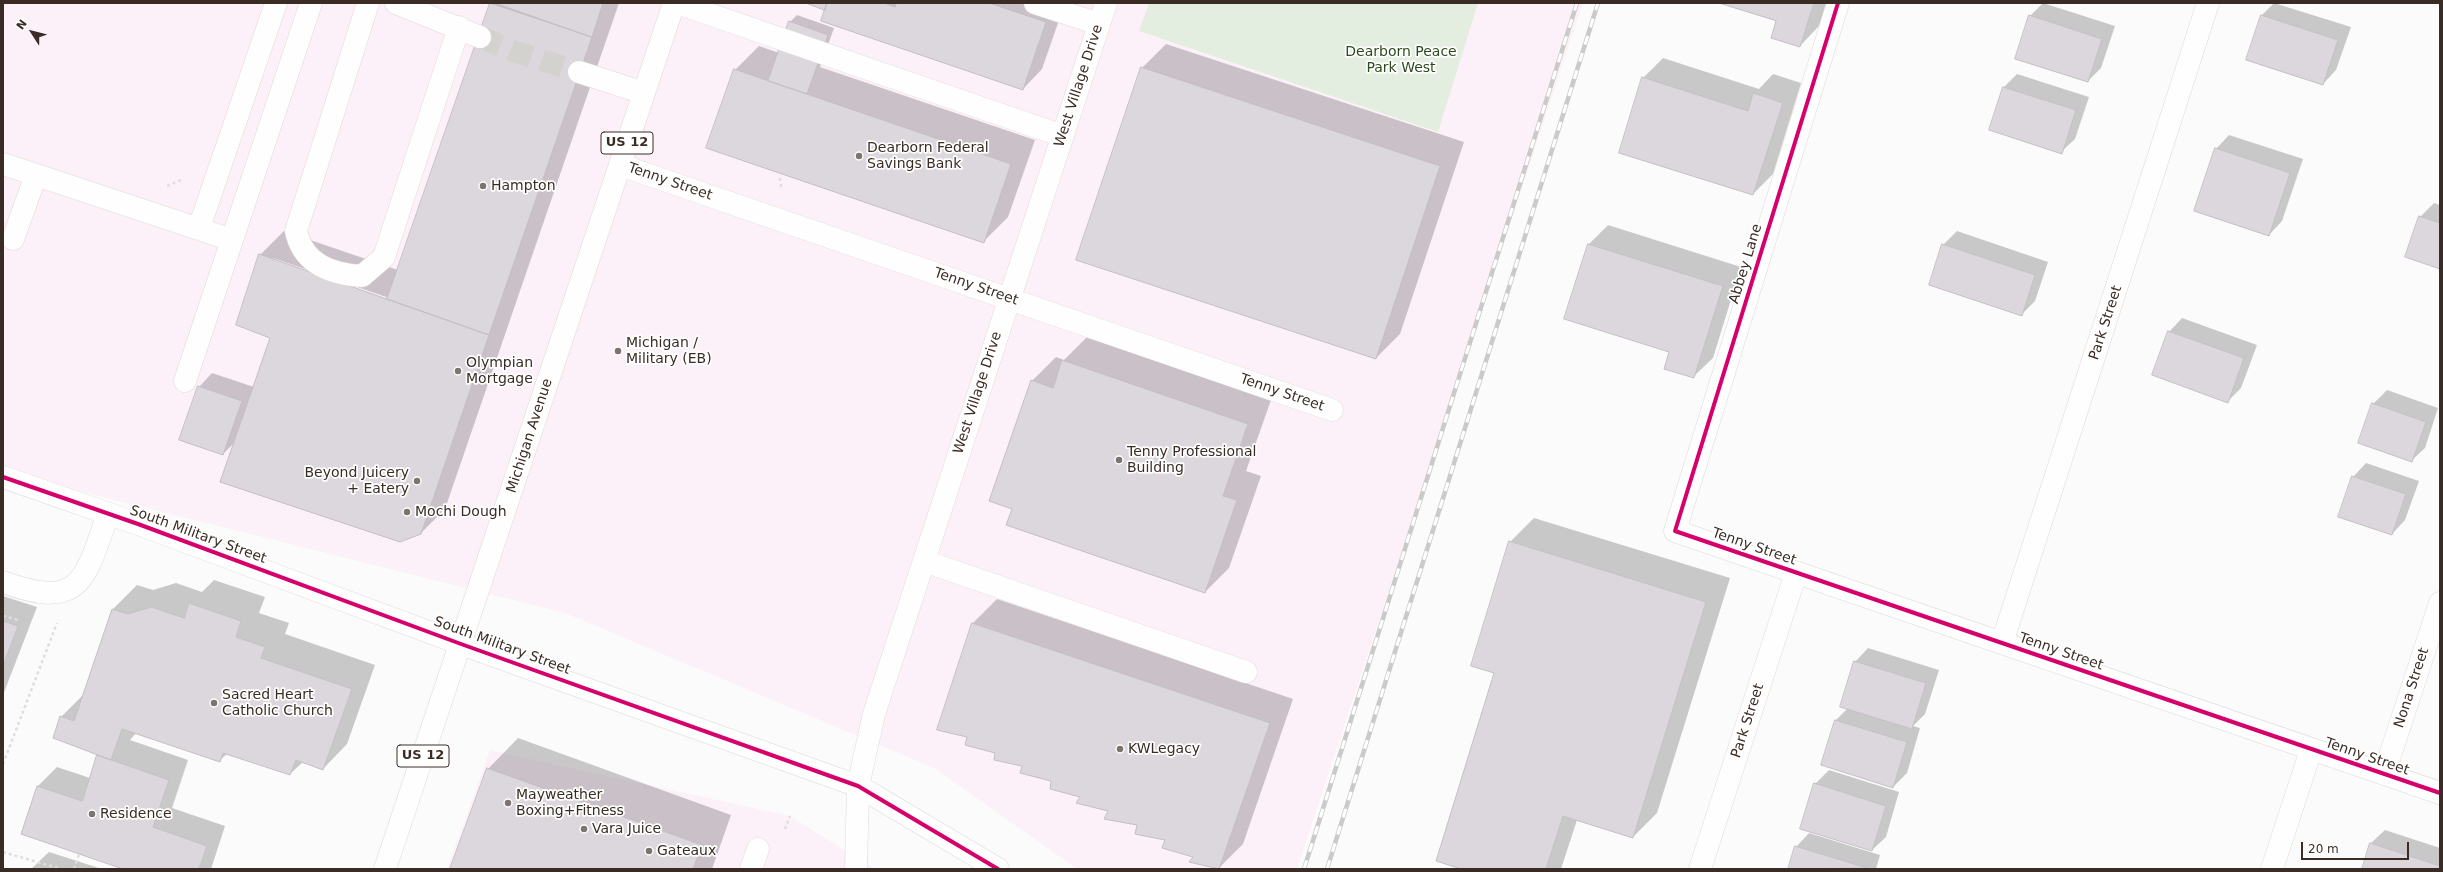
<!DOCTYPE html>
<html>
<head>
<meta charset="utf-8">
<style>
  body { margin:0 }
  #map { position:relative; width:2443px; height:872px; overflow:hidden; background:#fafbfa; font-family:"DejaVu Sans",sans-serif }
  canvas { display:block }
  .frame { position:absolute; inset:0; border:4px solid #3a2c24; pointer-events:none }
  .north { position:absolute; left:12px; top:12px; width:40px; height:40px; -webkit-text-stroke:3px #fff; paint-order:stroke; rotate:306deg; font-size:11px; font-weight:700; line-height:16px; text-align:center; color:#3a2c24 }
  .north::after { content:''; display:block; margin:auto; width:14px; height:18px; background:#3a2c24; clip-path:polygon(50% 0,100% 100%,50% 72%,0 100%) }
  .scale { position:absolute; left:2301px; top:842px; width:108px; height:18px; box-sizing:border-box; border:2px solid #3a2c24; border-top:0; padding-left:5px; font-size:12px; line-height:14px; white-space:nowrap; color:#3a2c24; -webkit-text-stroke:3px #fff; paint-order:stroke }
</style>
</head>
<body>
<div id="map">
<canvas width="2443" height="872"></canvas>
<div class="frame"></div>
<div class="north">N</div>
<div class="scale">20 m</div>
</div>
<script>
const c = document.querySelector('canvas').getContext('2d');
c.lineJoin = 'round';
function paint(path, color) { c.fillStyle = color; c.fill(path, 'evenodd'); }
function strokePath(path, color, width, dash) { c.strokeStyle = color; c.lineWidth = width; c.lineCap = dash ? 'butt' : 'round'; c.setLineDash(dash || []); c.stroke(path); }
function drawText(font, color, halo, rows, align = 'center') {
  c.font = font + ' "DejaVu Sans",sans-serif'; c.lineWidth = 3.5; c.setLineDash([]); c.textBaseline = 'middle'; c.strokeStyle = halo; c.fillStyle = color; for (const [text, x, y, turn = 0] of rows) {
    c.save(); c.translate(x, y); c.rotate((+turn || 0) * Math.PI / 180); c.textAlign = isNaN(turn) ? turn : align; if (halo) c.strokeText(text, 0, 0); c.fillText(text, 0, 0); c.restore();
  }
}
paint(new Path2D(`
  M3,3H1583L1297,869H1077L934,768L565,613L3,472Z
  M490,750L790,816L875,869H447Z`), '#fdf1f9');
paint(new Path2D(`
  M1149,3H1478L1438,132L1139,31Z`), '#e4eee0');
paint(new Path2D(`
  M491,3H619L445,509L421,533L235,442L223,454L199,387L212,373L254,387L272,338L260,255L284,231L398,270ZM273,258L392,299L391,301L273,260Z
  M809,3H1065L1042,69L1023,89Z
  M1722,3H1827L1819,26L1800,46L1777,20Z
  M2043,3L2115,26L2101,68L2088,81L2030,16Z
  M2274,3L2351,27L2336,70L2323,84L2262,15Z
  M797,15L834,28L820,67L1035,140L1008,217L984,241L735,70L759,46L779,53L790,22Z
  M1166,44L1464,142L1400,334L1376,358L1142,68Z
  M1663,58L1759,89L1773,74L1801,83L1773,174L1753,194L1643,78Z
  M2017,74L2089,97L2075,139L2061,152L1990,130L2004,87Z
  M2229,135L2303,159L2282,221L2269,235L2216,149Z
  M2434,203L2440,205V268L2420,217Z
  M1608,225L1741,267L1713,358L1693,377L1670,351L1565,318L1589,244Z
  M1957,231L2048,262L2035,301L2021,315L1943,245Z
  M2182,318L2257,345L2241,388L2228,401L2169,332Z
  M1087,337L1271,400L1246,471L1261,476L1229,568L1205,592L1013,508L1032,381L1056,357L1064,360Z
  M2387,390L2438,408L2425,448L2411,461L2373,404Z
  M2366,463L2419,481L2405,520L2392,534L2353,477Z
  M1534,518L1730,578L1657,813L1633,837L1577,820L1561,869H1465L1495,672L1510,542Z
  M214,580L265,597L259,613L289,623L285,634L375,665L347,744L323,769L303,762L290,774L228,753L219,761L136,733L130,740L188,760L172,808L225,826L211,869H126L38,786L57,767L90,778L99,754L61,717L84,694L113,609L137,585L153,590L176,583L202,592Z
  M3,596L37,607L3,695Z
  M997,599L1293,699L1243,844L1219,868L968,737L973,623Z
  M1868,648L1939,670L1925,714L1913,726L1920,728L1907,773L1893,787L1823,765L1836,720L1848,708L1855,662Z
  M518,738L731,815L712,869H451L488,769Z
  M1829,770L1899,792L1886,837L1872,850L1815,784Z
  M2385,830L2440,848V869H2363L2371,843Z
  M1809,833L1880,855L1876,869H1789L1796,847Z
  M49,852L102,869H31Z`), '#0003');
const building = new Path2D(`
  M490,3L592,37L489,335L387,299Z
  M495,3H603L592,37Z
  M806,3H827L825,10Z
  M827,3H884L895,7L896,3H989L1046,22L1023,90L821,21Z
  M1719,3H1814L1800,47L1771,38L1776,21Z
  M2029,15L2102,39L2088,82L2015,59Z
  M2261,15L2338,40L2323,85L2246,60Z
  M789,21L828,35L807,94L768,81Z
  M1141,67L1440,166L1376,359L1076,260Z
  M734,69L1011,164L984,243L706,148Z
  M1642,77L1748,111L1753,93L1783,103L1753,195L1619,153Z
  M2003,87L2076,110L2062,154L1989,130Z
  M2215,148L2290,173L2269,236L2194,211Z
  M2419,216L2440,223V269L2405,257Z
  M1588,244L1723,286L1694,378L1664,369L1669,352L1564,319Z
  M1942,244L2035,275L2022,316L1929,285Z
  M259,254L489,335L421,534L400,542L220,482L270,338L236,325Z
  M2168,331L2244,358L2228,403L2152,375Z
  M1062,360L1248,424L1223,496L1237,500L1205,593L1006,525L1012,509L989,501L1031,380L1053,388Z
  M198,386L242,401L223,455L179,440Z
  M2372,403L2426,422L2412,462L2358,443Z
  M2352,476L2406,494L2392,535L2338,517Z
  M1509,541L1706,602L1633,838L1563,816L1546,869H1461L1436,861L1494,673L1471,666Z
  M189,603L241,621L236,637L265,647L261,658L352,689L323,770L296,760L290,775L223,753L220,762L122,729L111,760L53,738L60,716L74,721L112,609L128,614L151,607L184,618Z
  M3,621L18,626L3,666Z
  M972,623L1270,723L1219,869L1189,862L1193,857L1162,848L1165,840L1135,834L1137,825L1104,819L1108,811L1076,803L1080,797L1050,789L1051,781L1020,773L1022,766L994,760L995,753L965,745L967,737L937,730Z
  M1854,661L1926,683L1912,729L1840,707Z
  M1835,720L1907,742L1893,788L1821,765Z
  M97,755L169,780L153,827L207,846L199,869H123L21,834L37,786L82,801Z
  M487,768L702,845L693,869H450Z
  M1814,783L1886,806L1872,851L1800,829Z
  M2370,843L2440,866V869H2362Z
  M1795,846L1867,868L1788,869Z`);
paint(building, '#dcd7dc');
strokePath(building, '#c4bfc4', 1);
strokePath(new Path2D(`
  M480,37L513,51L579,72`), '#d4d2cf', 22, [22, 11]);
const minor = new Path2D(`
  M368,3L296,231C303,264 331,274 362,276L384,257L459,27
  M396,3L480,37
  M677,3L1063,136
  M1035,3L1099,24
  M1838,3L1675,531L2440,793
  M579,72L644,93
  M3,164L232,240
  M620,165L1332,410
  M199,228L276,3
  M13,239L36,175
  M185,381L311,3
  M3,477L138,524L461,644L858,786L998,869
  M924,561L1246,672
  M3,582C82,611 85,579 108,514
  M2002,643L2208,3
  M2384,774L2440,603
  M751,869L758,849
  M856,869L858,786L874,714L1106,3
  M1700,869L1796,573
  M2272,869L2311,750`);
const major = new Path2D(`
  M385,869L674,3`);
strokePath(minor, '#dfd8d3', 23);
strokePath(major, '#dfd8d3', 23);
strokePath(new Path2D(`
  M780,178L781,188
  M167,186L183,179
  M3,616L18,620
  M3,764L57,623
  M785,829L790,816
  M3,852L61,869
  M74,869L79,854`), '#dfdede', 2.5, [3, 3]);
strokePath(minor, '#fefefe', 22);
strokePath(major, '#fefefe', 22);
const rail = new Path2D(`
  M1304,869L1577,3
  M1327,869L1598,3`);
strokePath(rail, '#cacac9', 4.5);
strokePath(rail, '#fff', 3, [9]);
strokePath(new Path2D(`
  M1838,3L1675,531L2440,793
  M3,477L138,524L461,644L858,786L998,869`), '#d6006c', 4);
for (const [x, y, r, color] of [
  [859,156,4,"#7d746f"],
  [483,186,4,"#7d746f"],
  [618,351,4,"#7d746f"],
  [458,371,4,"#7d746f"],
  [1119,460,4,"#7d746f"],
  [417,481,4,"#7d746f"],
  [407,512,4,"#7d746f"],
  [214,703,4,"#7d746f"],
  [1120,749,4,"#7d746f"],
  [508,803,4,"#7d746f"],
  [92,814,4,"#7d746f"],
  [584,829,4,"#7d746f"],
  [649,851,4,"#7d746f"]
]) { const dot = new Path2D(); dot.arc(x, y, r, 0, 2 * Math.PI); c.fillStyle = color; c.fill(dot); strokePath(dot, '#fff', 1.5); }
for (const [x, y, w] of [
  [627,143,52],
  [423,756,52]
]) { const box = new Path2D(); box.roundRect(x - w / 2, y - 11, w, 22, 3); c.fillStyle = '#fff'; c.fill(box); strokePath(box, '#3a2c24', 1); }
drawText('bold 13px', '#3a2c24', null, [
  ["US 12",627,143],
  ["US 12",423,756]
]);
drawText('14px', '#2d4920', '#fff', [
  ["Dearborn Peace",1401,52],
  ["Park West",1401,68]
]);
drawText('14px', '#3a2c24', '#fff', [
  ["West Village Drive",1079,86,-72],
  ["Tenny Street",670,182,19],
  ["Abbey Lane",1746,264,-73],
  ["Tenny Street",976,287,19],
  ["Park Street",2106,323,-72],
  ["West Village Drive",978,393,-72],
  ["Tenny Street",1282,393,19],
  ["Michigan Avenue",530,436,-72],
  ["South Military Street",198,535,20],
  ["Tenny Street",1754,547,19],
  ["South Military Street",502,646,20],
  ["Tenny Street",2061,652,19],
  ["Nona Street",2412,688,-72],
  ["Park Street",1748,721,-72],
  ["Tenny Street",2367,757,19]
]);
drawText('14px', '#3a2c24', '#fff', [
  ["Dearborn Federal",867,148],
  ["Savings Bank",867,164],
  ["Hampton",491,186],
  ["Michigan /",626,343],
  ["Military (EB)",626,359],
  ["Olympian",466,363],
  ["Mortgage",466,379],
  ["Tenny Professional",1127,452],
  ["Building",1127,468],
  ["Beyond Juicery",409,473,"right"],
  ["+ Eatery",409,489,"right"],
  ["Mochi Dough",415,512],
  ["Sacred Heart",222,695],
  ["Catholic Church",222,711],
  ["KWLegacy",1128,749],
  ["Mayweather",516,795],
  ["Boxing+Fitness",516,811],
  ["Residence",100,814],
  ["Vara Juice",592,829],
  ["Gateaux",657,851]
], 'left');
</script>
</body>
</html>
